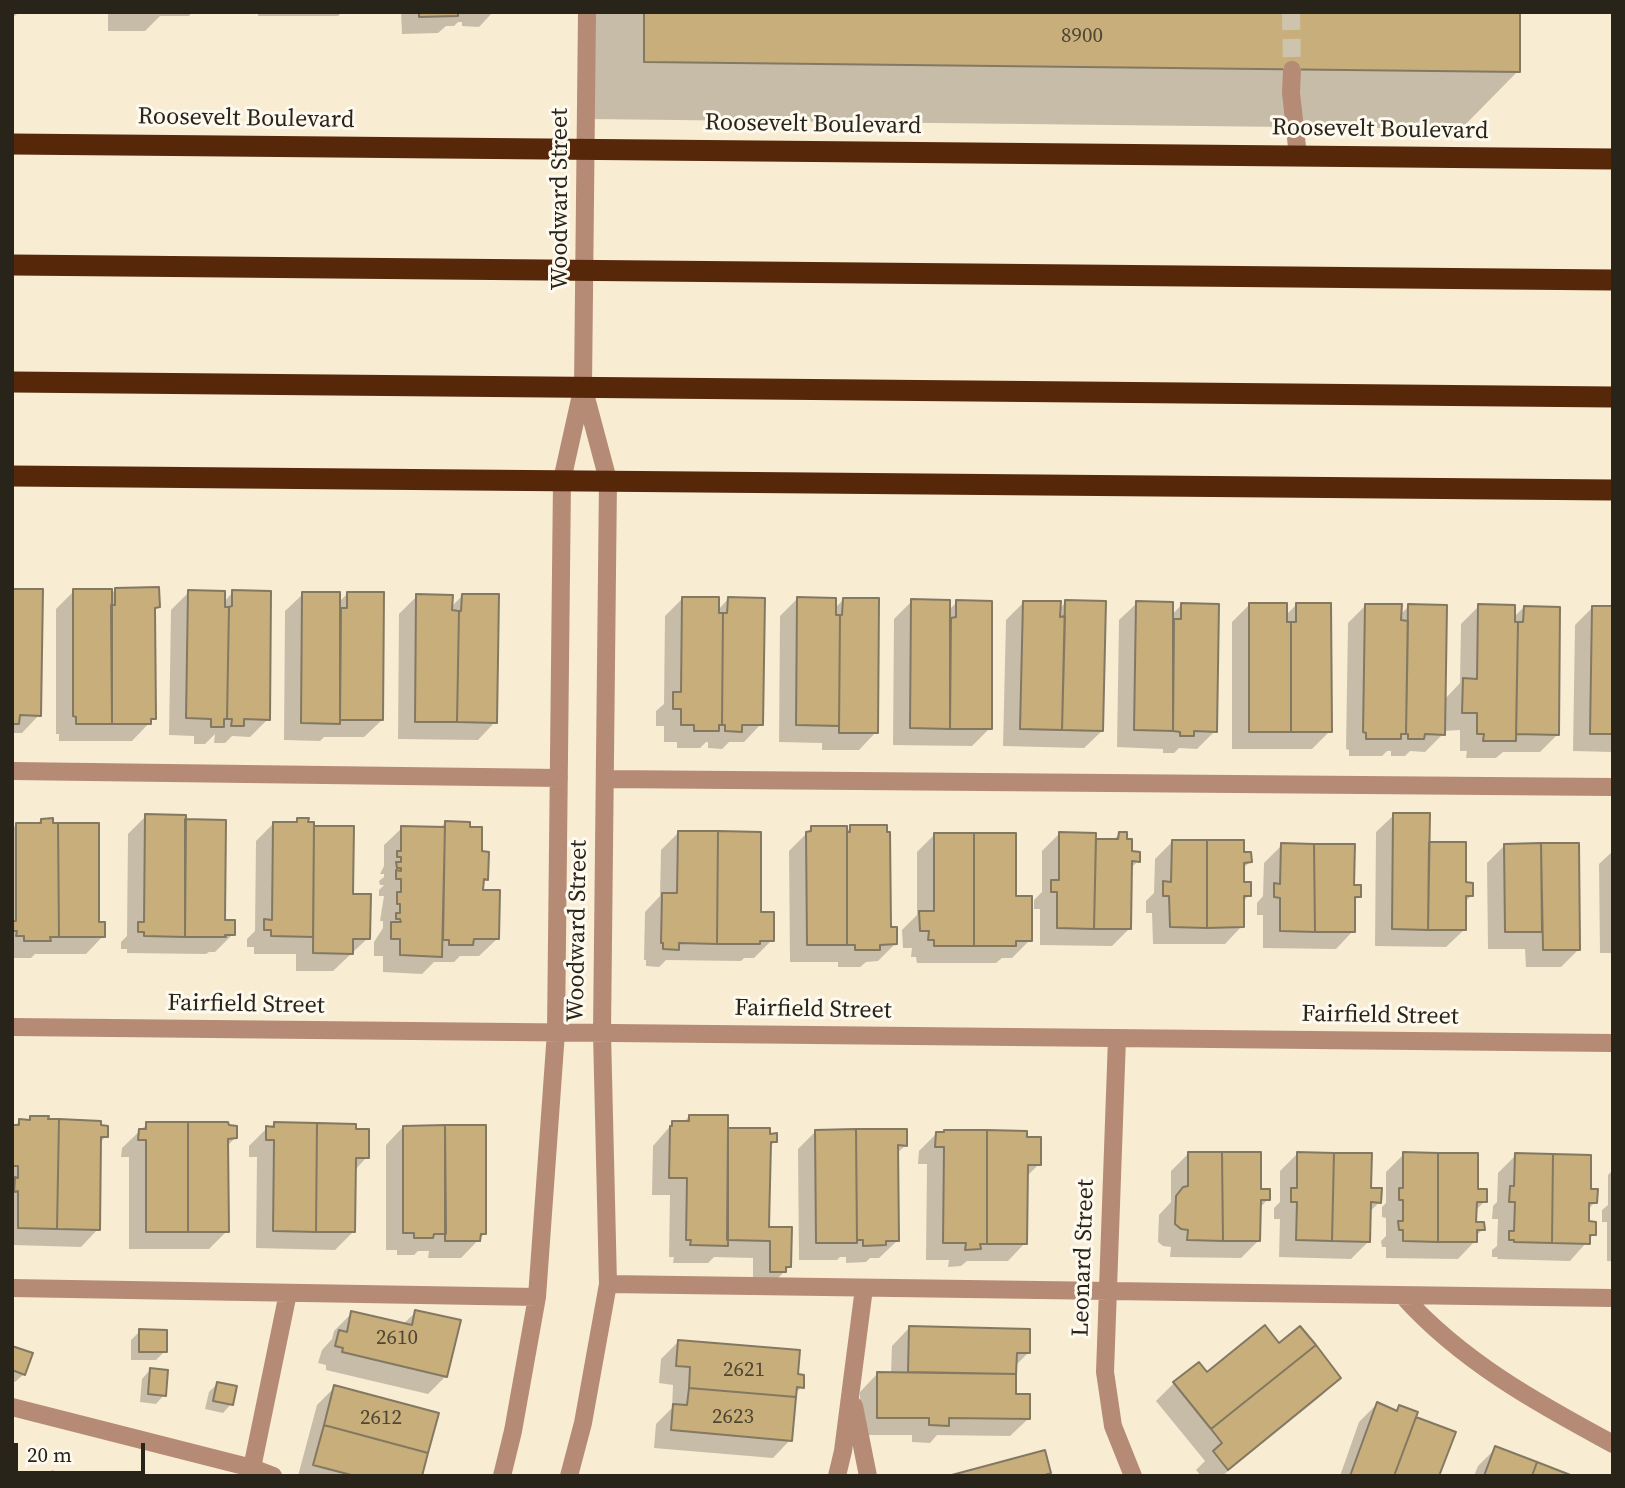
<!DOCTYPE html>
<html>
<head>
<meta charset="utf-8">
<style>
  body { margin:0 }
  #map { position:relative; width:1625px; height:1488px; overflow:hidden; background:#f8ecd3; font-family:"Source Serif 4",serif }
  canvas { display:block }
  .frame { position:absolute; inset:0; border:14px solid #28241a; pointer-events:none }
  .scale { position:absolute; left:14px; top:1443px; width:131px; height:32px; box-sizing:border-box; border:4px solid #28241a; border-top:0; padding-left:9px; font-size:21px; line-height:24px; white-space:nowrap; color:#28241a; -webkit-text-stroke:5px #fffaf0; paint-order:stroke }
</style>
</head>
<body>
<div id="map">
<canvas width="1625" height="1488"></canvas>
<div class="frame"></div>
<div class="scale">20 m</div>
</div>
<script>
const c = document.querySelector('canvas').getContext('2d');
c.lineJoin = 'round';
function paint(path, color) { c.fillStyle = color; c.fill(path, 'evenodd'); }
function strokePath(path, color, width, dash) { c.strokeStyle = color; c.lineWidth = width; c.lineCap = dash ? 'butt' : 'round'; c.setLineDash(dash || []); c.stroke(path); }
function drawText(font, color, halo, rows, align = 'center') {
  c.font = font + ' "Source Serif 4",serif'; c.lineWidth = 6; c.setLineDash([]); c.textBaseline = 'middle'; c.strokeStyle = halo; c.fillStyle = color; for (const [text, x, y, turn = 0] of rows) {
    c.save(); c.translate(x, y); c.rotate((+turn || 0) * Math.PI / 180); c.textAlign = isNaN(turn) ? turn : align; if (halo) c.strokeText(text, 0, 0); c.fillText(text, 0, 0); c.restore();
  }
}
paint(new Path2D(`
  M12,12H45L17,14L12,18Z
  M108,12H192L189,16H160L145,31H108Z
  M258,12H342L338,16H258Z
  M401,12H493L479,27L462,26V22H458L454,26H446L438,33L402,34Z
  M588,12H1518V71L1461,129L587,119Z
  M116,589L158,607L154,611V718L132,741H59V734H56V609L74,591L110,595Z
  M12,591L39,715L22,733H12Z
  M189,592L224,602L233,592L268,719L250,737L232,736L225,743H214L215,734L205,744H194V736L169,735L171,610Z
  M303,594L339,602L347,594L382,720L364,737H324L320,741L284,740L285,611Z
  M417,596L450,608L462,596L495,722L478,740L398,739L399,614Z
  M683,598L718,610L728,599L761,724L744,742H729L722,749L708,748V742H706L700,748H677V742H664V726H656V711L664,704L665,616Z
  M798,598L834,609L843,600L876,732L859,750H822V743L779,742L780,616Z
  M912,601L949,610L957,602L990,728L972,746L893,745L894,619Z
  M1024,602L1059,609L1066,602L1102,731L1084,748L1003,746L1006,620Z
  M1137,603L1171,616L1182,604L1215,731L1197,749L1179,748L1174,753H1163V749L1117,747L1119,620Z
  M1250,604L1285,616L1296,605L1330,731L1312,749H1232V622Z
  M1366,605L1400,615L1409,606L1444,700L1460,683L1461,624L1479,606L1513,618L1524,607L1557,735L1540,752H1503L1496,758H1466L1467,751H1460V730L1443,731V734L1425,752L1410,751L1405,756H1391V751H1387L1382,756H1349V750L1346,749L1348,623Z
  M1593,607L1613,608V752L1573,751L1575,625Z
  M1394,815L1427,843L1472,895L1464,903V930L1446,947L1375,946L1376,832Z
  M146,816L184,821L224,922L233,934L215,952H209L206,954L127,953V949H121V942L127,936L128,834Z
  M41,820L103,936L86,954H35L31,958H12V829L17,824H37Z
  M298,820L312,828H353L351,895L368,938L333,971H296V954H254V947H247V939L255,931L256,841L274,823L294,824Z
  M445,823L480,853L486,879L482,884L481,892L497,939L479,956H460L454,962H434L422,974L383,972V956H374V942L383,928V921H380L384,896H379V890L384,885H380L379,881L384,877V874H380L384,866V845L402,828L439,829Z
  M851,827L895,944L878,961L866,962L860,967H838V962H790L789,851L812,828L845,833Z
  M678,833L759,913L772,940L754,958H744L741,961L666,960L659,967L646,966V960H644L645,912L660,896L661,850Z
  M1060,833L1094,841H1113L1119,834L1130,853L1138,861L1130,869L1129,929L1112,946L1040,945V909H1034V900L1042,892V851Z
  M935,834L1015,898L1030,940L1012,958H1002L996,963H917L916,957H911L912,948H903L902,930L917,915V852Z
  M1172,842L1242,853L1250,862L1242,869V883L1249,895L1242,903V926L1225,944H1153L1152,913H1146V901L1154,893L1155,859Z
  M1282,845L1352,887L1359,896L1353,902V931L1336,949L1263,948V915H1257V903L1263,896L1264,863Z
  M1505,845H1577L1579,949L1561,967H1526L1525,949H1488L1487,863Z
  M1613,851V953H1600L1599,864Z
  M689,1116L727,1129L769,1135L775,1141L769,1148L768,1229L790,1266L767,1289H753V1258L714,1257L708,1263H673L674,1257H669L670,1195H652L653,1146L673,1123H683Z
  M31,1118L100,1127L106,1136L99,1144L98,1229L81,1247L12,1245V1127L20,1121H27Z
  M147,1124L235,1138L227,1146V1231L209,1249H129V1157H121L122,1148Z
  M274,1124L367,1157L354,1171L353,1232L335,1250L256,1248L257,1157H249V1146L267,1128Z
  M403,1127L484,1234L461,1258H428L429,1251H418L414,1255H397V1250H386V1145Z
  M816,1131H905L906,1145L896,1154L897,1241L879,1258H870L866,1262L846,1263V1257H840L837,1260H799L798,1149Z
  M936,1134L1026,1139L1039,1164L1026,1177L1025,1243L1008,1261H967L961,1266L948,1267L949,1260H926L927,1164H918L919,1151Z
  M1298,1153L1369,1190L1380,1202L1369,1212V1241L1351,1259L1279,1257L1280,1219H1274V1208L1280,1202V1171Z
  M1188,1154L1259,1190L1268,1199L1259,1209V1240L1241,1258L1170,1257L1171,1247L1163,1246L1158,1242L1159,1215L1171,1202V1171Z
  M1404,1154L1476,1191L1485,1201L1475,1211V1224L1483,1229L1475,1237V1241L1458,1259L1386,1258V1247H1382L1381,1241L1386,1236V1218L1382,1217V1207L1386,1203V1172Z
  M1516,1155L1589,1191L1595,1202L1587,1211V1223L1594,1234L1570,1261L1497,1259L1498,1257H1492V1250L1497,1246L1498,1219H1492L1493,1206L1497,1202L1498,1173Z
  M1613,1170V1261H1607V1222H1602V1210L1608,1205V1175Z
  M416,1312L446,1376L428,1394L326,1370V1365L318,1363L322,1350L332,1339L334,1331L352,1313L402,1325Z
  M909,1328L1028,1353L1015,1366L1014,1396L1028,1419L1010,1436L937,1435L930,1443L912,1442V1435H860V1392L877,1374H891L892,1346Z
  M140,1331L165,1351L156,1360H131V1340Z
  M679,1341L796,1376L802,1387L794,1394L790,1440L773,1458L654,1448L656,1424L672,1408L673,1385L659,1383L661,1359Z
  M1279,1345L1339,1378L1321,1396L1222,1476H1201L1196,1470L1205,1461L1156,1401L1174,1383L1207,1375Z
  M12,1348L24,1374L15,1382L12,1381Z
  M150,1370L164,1395L156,1404L140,1402L142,1379Z
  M217,1384L231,1404L223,1413L205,1409L209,1392Z
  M335,1387L420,1476H298L317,1405Z
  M1377,1404L1395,1412L1400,1407L1414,1418L1437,1476H1340L1359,1422Z
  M1496,1448L1568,1476H1474L1478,1466Z
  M52,1470L70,1476H46Z`), '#0003');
const building = new Path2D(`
  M419,12H458V16L419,17Z
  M644,12H1520V72L644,62Z
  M159,587L160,607L155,608L156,719H151V724H112L111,605H115V588Z
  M12,589H43L41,716L20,715L19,724H12Z
  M73,589H112V724H76V717L73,716Z
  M188,590L225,591V607H229L227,719H224V727H211V719L186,718Z
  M232,590L271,591L270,720L244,719V726H231L232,719H227L229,607L232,606Z
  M302,592H340V724L301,723Z
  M347,592H384L383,720H340L341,608H347Z
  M416,594L453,595L452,610L459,611L457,722H415Z
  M462,594H499L497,723L457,722L459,611H461Z
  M682,597H719V613H723L722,725H719V731H694V725H681V709H673V692H681Z
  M728,597L765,598L763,725H742V732L725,731V725H722L723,613H727Z
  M797,597L836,598V615H840L839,726L796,725Z
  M843,598H879L878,733H839L840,615H842Z
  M911,599L950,600V729L910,728Z
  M956,600L992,601V729H950L951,618L956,617Z
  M1065,600L1106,601L1103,731L1062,730Z
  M1023,601H1061L1060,617L1065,616L1062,730L1020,729Z
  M1136,601L1173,602V731L1134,730Z
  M1181,603L1219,604L1217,732L1194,731V736H1180V732L1173,731L1174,619H1181Z
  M1249,603H1287V622H1291V732H1249Z
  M1296,603H1331L1332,732H1291V622H1296Z
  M1365,604H1402L1401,620L1408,621L1406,734H1401V739H1366V733L1363,732Z
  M1408,604L1447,605L1445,735L1425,734L1424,739H1408V734H1406Z
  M1478,604L1515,605V622H1518L1516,741H1483L1484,734H1477V713H1462L1463,678L1477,679Z
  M1524,606L1560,607L1559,735L1516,734L1518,622H1523Z
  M1592,606H1613V734H1590Z
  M1393,813H1430L1428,930L1392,929Z
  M145,814L186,815L185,937L144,936V932H138V922H144Z
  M53,818V823H58L59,937H50L51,941H24V936H16L17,931H12V921H16V823H41V819Z
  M297,818H309L308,822H314L313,937L271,936V930H264V919L272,920L273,822H297Z
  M185,819L226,820L225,920H235V935H225L226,937H185Z
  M445,821L470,822V827H482V851L489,852L488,880L484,879L483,890H500L499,939H474L473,945H449V940H443Z
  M58,823H99V922H105V937H59Z
  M850,825H887V832H890L891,927H897V944L880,945V950H855V945H847V832H850Z
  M314,826H354L353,894H371L370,939H353V954L313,953Z
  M401,826L445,827L442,957L400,955V939H391V922H401L400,919H396V913H400V904H397V892H401V879H396V870L401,871V868H397L396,862H401V857H397V851H401Z
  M811,826H847V945H807L806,832L811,831Z
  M678,831H718L717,944L679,943V950L663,949V943H661L662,893H677Z
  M718,831L761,832V912H774V941H760V944H717Z
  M1059,832L1096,833L1094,929L1057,928V892H1051V880H1059Z
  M1119,832H1127V839H1132V851L1140,852V862L1132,861L1131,929H1094L1096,839H1118Z
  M934,833H974V946H934V940H928L929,931H920L919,911H934Z
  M974,833H1016V896H1032V941H1016V946H974Z
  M1172,840H1207V928L1170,927L1169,896H1163V881L1171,882Z
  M1207,840H1244V852H1251L1252,862L1244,863V882H1251V896H1244V927L1207,928Z
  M1429,842H1466V882L1473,883V896H1466V930H1428Z
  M1281,843L1314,844L1315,932L1280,931V898L1274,897V883L1280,884Z
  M1541,843L1542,932H1505L1504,844Z
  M1541,843H1579L1580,950H1543Z
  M1314,844H1355L1354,885H1361V897H1355V932H1315Z
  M689,1115H728V1246L690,1245L691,1240H686L687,1178H669L670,1126H672V1121H689Z
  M30,1116H49L48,1119H59L57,1229L18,1228V1191L14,1192L15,1177L18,1178V1166H12V1125H19V1119L30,1120Z
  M59,1119L101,1121V1125L108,1126V1137H101L100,1230L57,1229Z
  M146,1122H188V1232H146V1140H138L139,1129H146Z
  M188,1122H228L229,1125L237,1126V1138L228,1139L229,1232H188Z
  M274,1122L317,1123L316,1232L273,1231L274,1140H266V1126L274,1127Z
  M317,1123L356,1124V1129H369V1158H356L355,1232H316Z
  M445,1125L446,1234H434L433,1238H414V1233H403V1126Z
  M445,1125H486V1234H481L480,1241H445Z
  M728,1128H770V1134L777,1133V1142H771L769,1227H792L791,1267H786V1272H770V1241L727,1240Z
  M856,1129H907V1146L898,1145L899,1241H886V1245L863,1246V1240H857Z
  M856,1129L857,1243H816L815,1130Z
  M944,1130H987V1244H980L981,1249L965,1250L966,1243H943L944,1147H935L936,1132H944Z
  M987,1130L1027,1131V1137H1041V1165H1028L1027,1244H987Z
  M1188,1152H1222L1223,1241L1187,1240L1188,1230L1181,1229L1175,1224L1176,1196L1183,1187L1188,1186Z
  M1222,1152H1261V1189H1270V1200H1261L1260,1241H1223Z
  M1297,1152L1334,1153L1332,1241L1296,1240L1297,1202H1291V1188H1297Z
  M1403,1152L1438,1153V1242L1403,1241V1230H1399L1398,1221H1403V1200H1399V1188H1403Z
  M1334,1153H1372L1371,1188H1382L1381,1203L1371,1202L1370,1242L1332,1241Z
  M1438,1153H1478V1189H1487V1202H1477L1476,1222H1484L1485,1230H1477V1242H1438Z
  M1515,1153L1553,1154L1552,1243L1514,1242V1240H1509V1231H1514L1515,1202H1509L1510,1186H1514Z
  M1553,1154L1591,1155V1189H1598L1597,1203H1589V1221L1596,1222V1235H1590V1244L1552,1243Z
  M415,1310L461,1320L447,1377L342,1352L343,1348L335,1346L339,1330L347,1332L351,1311L412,1325Z
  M1265,1325L1279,1343L1300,1326L1316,1345L1211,1429L1173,1382L1199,1362L1207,1372Z
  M909,1326L1030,1329V1353H1017L1016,1374L908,1372Z
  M139,1329L167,1330V1352H139Z
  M678,1340L800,1350L798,1374L804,1375V1388L797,1387L796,1397L689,1388L690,1367L676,1366Z
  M1316,1345L1341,1378L1228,1470L1213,1451L1222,1443L1211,1429Z
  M12,1346L33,1353L25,1375L12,1370Z
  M150,1368L168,1370L166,1396L148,1394Z
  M877,1372L1016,1374V1394H1030V1419L949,1418V1426L929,1425V1418H877Z
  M217,1382L237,1386L233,1405L213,1401Z
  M334,1385L439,1413L428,1453L324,1425Z
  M689,1388L796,1397L792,1441L671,1430L673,1404L687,1405Z
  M1377,1402L1397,1411L1399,1405L1418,1412L1394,1476H1350Z
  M1416,1417L1456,1432L1439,1476H1394Z
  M324,1425L428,1453L422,1476H355L313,1465Z
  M1495,1446L1537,1462L1532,1476H1484Z
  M1045,1450L1051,1473L1042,1476H948Z
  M1537,1462L1573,1476H1532Z`);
paint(building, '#c7ae7b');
strokePath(building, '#837862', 2);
strokePath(new Path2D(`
  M1291,12L1292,70`), '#cec4ae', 18, [18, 9]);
strokePath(new Path2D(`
  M1292,70L1291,93L1298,156
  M12,771L559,778
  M605,779L1613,787
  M12,1027L1613,1043
  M1117,1038L1105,1372L1113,1426L1133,1476
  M608,1284L1613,1298
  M12,1288L537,1297
  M1403,1296C1461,1361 1537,1403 1613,1444
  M854,1406L868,1476
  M12,1407L252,1468L273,1476
  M252,1468L288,1293
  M502,1476L513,1431L537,1297L556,1032L562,480L583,386L587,12
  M569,1476L583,1423L608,1284L602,1033L608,480L584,390
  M837,1476L843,1451L864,1288`), '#b58b75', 18);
strokePath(new Path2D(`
  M12,144L1613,159
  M12,265L1613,280
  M12,382L1613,397
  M12,476L1613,490`), '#562709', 21);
drawText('21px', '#504632', null, [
  ["8900",1082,37],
  ["2610",397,1339],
  ["2621",744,1371],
  ["2623",733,1418],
  ["2612",381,1419]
]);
drawText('24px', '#28241a', '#fffaf0', [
  ["Roosevelt Boulevard",246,119,1],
  ["Roosevelt Boulevard",813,125,1],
  ["Roosevelt Boulevard",1380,130,1],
  ["Woodward Street",561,199,-90],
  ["Woodward Street",578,931,-89],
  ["Fairfield Street",246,1005,1],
  ["Fairfield Street",813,1010,1],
  ["Fairfield Street",1380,1016,1],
  ["Leonard Street",1084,1258,-88]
]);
</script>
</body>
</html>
